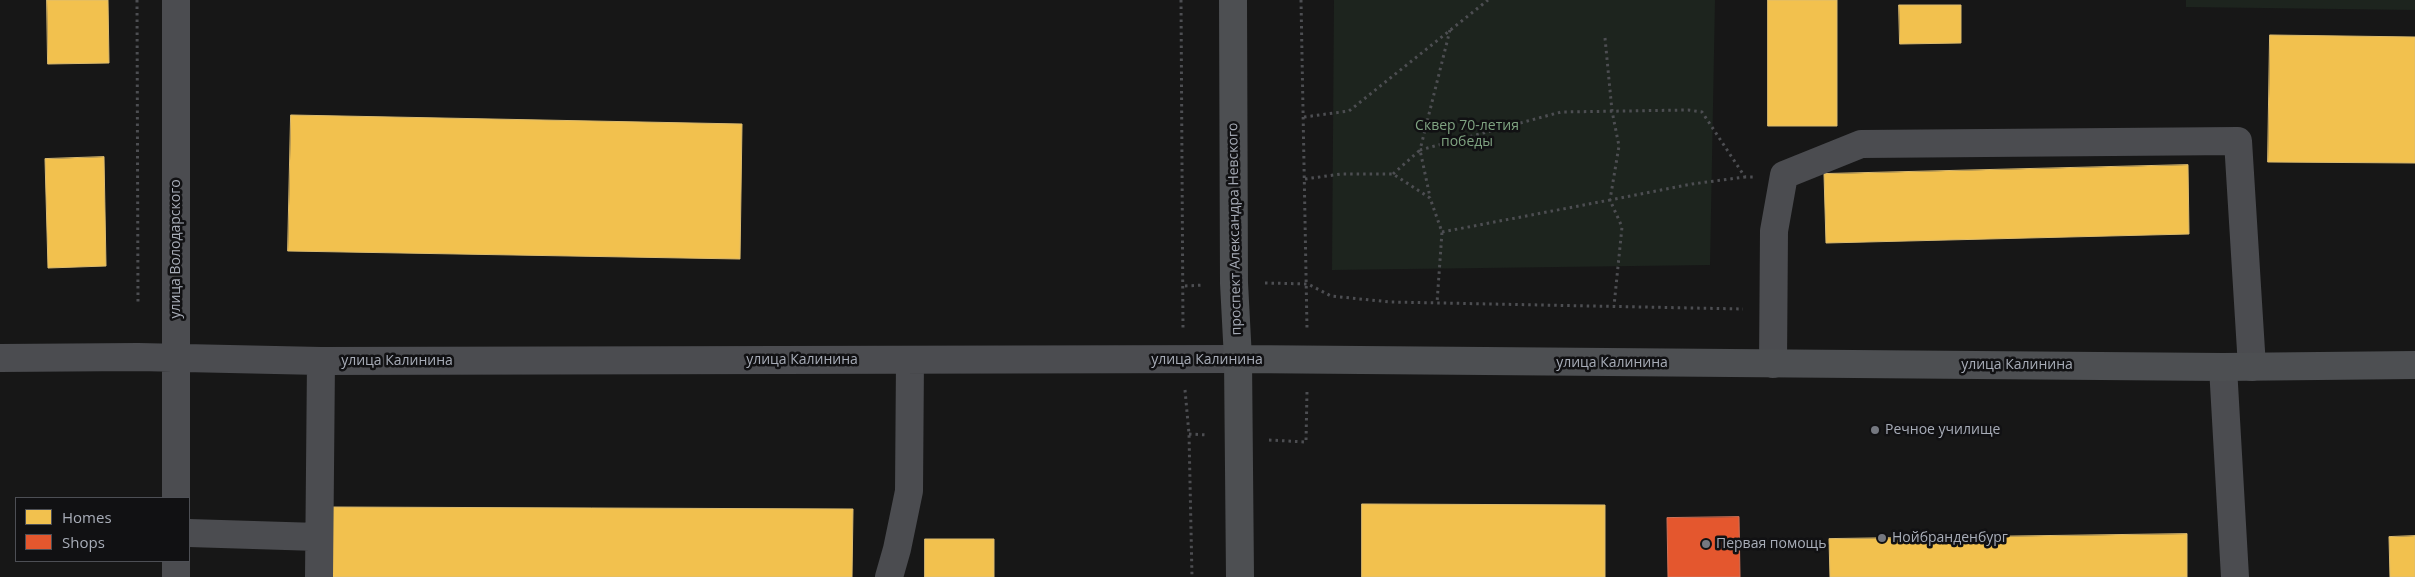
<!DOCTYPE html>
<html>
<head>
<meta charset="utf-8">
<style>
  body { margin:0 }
  #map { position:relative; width:2415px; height:577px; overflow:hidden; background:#171717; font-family:"Open Sans",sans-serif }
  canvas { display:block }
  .legend { position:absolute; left:15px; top:497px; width:175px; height:65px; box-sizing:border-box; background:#111113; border:1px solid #4d4f55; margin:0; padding:6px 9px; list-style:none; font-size:15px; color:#a8adb8 }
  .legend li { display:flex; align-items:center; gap:10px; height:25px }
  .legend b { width:25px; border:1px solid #4d4f55 }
</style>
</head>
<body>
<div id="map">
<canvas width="2415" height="577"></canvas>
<ul class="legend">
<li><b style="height:14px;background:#f2c14e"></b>Homes</li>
<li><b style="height:14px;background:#e4572e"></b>Shops</li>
</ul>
</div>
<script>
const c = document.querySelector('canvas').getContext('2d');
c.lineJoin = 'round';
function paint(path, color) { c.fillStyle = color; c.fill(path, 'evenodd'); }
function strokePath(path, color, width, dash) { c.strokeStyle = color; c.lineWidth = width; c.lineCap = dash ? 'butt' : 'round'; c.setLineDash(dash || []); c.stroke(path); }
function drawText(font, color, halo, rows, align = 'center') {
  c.font = font + ' "Open Sans",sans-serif'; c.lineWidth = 5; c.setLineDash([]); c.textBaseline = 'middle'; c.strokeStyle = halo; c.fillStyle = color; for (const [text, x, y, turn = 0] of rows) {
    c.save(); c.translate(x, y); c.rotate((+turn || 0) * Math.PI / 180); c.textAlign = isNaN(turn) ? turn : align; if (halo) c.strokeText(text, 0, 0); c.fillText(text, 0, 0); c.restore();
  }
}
paint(new Path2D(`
  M1334,0H1715L1710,265L1332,270Z
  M2186,0H2415V10L2186,7Z`), '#1d241e');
const homes = new Path2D(`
  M47,0H108L109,63L48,64Z
  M1768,0H1837V126H1768Z
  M1899,5H1961V43L1900,44Z
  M2270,35L2415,37V163L2268,162Z
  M291,115L742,124L740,259L288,251Z
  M104,157L106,266L48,268L45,159Z
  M2188,165L2189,234L1826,243L1824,174Z
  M1362,504L1605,505V577H1362Z
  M330,507L853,509L852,577H330Z
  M2187,534V577H1830L1829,539Z
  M2415,536V577H2390L2389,537Z
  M925,539H994V577H925Z`);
paint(homes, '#f2c14e');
strokePath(homes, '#dcbb6e', 1);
const shops = new Path2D(`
  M1739,517L1740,577H1668L1667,518Z`);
paint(shops, '#e4572e');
strokePath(shops, '#d27157', 1);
strokePath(new Path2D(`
  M137,0L138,305
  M1181,0L1183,329
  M1301,0L1307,329
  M1450,30L1420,150L1561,112L1688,110L1702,112L1745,177H1753
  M1605,38L1612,111L1619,146L1610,200L1692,184L1745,177
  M1304,117L1349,111L1488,0
  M1393,174L1420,150L1430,197
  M1305,179L1341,174H1393L1430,198L1442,232L1437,303
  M1442,232L1610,200L1622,227L1614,306
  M1265,283L1308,284L1331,296L1390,302L1743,309
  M1185,286L1204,285
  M1185,390L1189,434L1192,577
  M1189,434L1208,435
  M1269,440L1306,442L1307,391`), '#4d4e52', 3, [2.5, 4]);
strokePath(new Path2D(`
  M176,0V498
  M0,358L138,357L321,361L1238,359
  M1773,364L1774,231L1784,175L1861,144L2238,141L2252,367
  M2223,367L2235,577
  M189,533L318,537
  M176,577V561
  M319,577L321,361
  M889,577L897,549L909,491L910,360`), '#4b4c50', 28);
strokePath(new Path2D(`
  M1233,0L1234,283L1238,359L1240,577
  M1238,359L2223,367L2415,365`), '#4d4f52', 28);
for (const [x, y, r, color] of [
  [1875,430,5,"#757880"],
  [1882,538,5,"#757880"],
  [1706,544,5,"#757880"]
]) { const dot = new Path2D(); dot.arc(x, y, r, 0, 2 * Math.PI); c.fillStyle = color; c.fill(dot); strokePath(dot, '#111113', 2); }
drawText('14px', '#7fa381', '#111113', [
  ["Сквер 70-летия",1467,126],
  ["победы",1467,142]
]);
drawText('14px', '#a8adb8', '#111113', [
  ["проспект Александра Невского",1235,229,-91],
  ["улица Володарского",176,249,-90],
  ["улица Калинина",802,360],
  ["улица Калинина",1207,360],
  ["улица Калинина",397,361],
  ["улица Калинина",1612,363],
  ["улица Калинина",2017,365]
]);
drawText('14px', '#a8adb8', '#111113', [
  ["Речное училище",1885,430],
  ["Нойбранденбург",1892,538],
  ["Первая помощь",1716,544]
], 'left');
</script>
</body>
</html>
